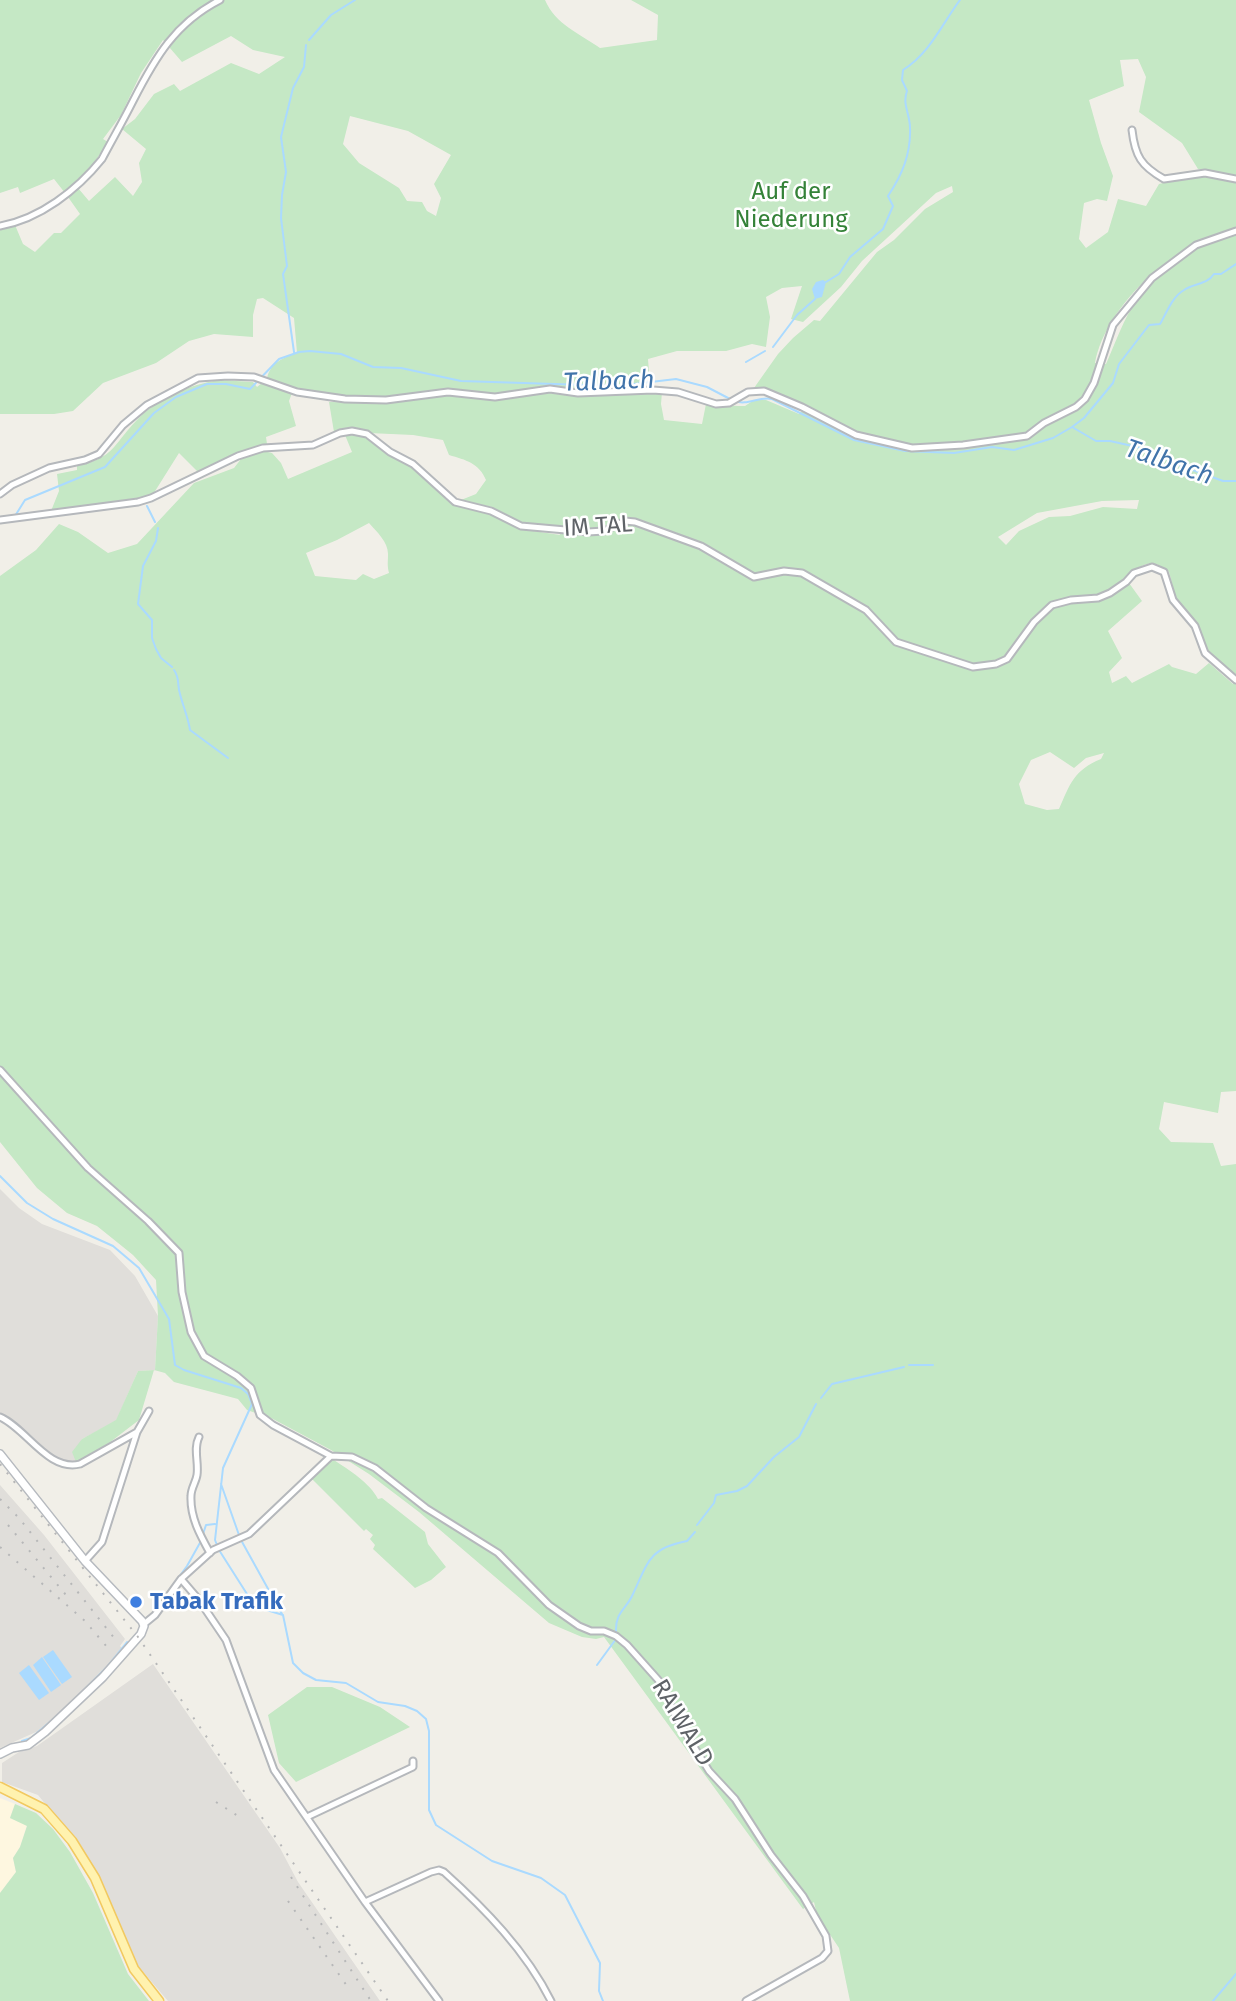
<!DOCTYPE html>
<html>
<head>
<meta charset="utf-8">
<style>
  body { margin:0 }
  canvas { display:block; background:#f1efe8 }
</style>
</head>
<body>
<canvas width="1236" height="2001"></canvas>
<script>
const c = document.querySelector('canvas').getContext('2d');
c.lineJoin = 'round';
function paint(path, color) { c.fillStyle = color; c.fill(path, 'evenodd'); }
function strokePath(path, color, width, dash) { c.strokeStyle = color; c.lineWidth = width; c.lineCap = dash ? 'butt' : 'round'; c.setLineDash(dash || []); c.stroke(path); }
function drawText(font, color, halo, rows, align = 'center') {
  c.font = font + ' "Fira Sans",sans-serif'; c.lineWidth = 5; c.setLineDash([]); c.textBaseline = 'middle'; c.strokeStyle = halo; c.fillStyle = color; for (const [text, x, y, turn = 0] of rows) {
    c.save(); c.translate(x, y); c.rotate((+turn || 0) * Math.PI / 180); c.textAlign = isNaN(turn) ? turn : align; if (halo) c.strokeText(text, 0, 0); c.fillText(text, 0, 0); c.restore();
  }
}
paint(new Path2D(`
  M0,1798L15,1804L10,1818L27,1825L20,1847L13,1858L16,1872L0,1893Z`), '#fef7e0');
paint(new Path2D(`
  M0,1189L19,1208L42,1224L110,1250L135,1276L158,1316L155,1370L138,1371L116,1421L82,1439L76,1462L57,1459L48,1454L0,1415Z
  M0,1485L44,1535L125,1639L120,1646L123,1649L102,1673L39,1734L36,1732L0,1748Z
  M153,1664L280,1848L298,1882L380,2001H168L138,1966L98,1874L71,1835L38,1795L2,1782V1763L19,1752L37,1746Z`), '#e0deda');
paint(new Path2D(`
  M0,0H545C556,25 579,33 600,48L657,40L658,15L631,0H1236V177L1198,169L1182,143L1139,112L1146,77L1138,59L1120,60L1124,86L1089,100L1101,143L1113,176L1107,201L1097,199L1084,203L1079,239L1086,248L1108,232L1118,199L1146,206L1159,184C1188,176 1207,174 1236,182V229C1178,240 1106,304 1095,363L1106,364C1114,346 1121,326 1131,309C1154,271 1194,245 1236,234V676L1207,651L1199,627L1176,598L1169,572C1143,548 1129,581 1109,591C1100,595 1091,596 1082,597C1056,599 1043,607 1027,627L1059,604L1109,596L1129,583L1142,601L1108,631L1122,658L1109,672L1112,683L1126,676L1132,683L1169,664L1172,667L1196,674L1209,663L1233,684L1236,679V1091L1221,1092L1218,1113L1164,1102L1159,1129L1171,1142L1213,1143L1221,1166L1236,1164V2001H850L839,1948L817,1915L814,1902L803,1909L604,1637L596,1639L582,1637L549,1623L419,1512L369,1474L331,1450L273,1419L247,1410L238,1399L174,1382L165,1373L154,1370L139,1420L109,1443L76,1462L72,1452L82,1439L116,1420L138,1371L155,1370L158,1316L156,1280L133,1255L97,1226L67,1213L37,1188L0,1142V576L36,550L59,524L78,532L108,553L137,544L194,483L234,468L241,459L263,451L272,453L281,463L288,479L352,452L345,435L353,433L364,435L384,451L417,470L449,501L457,506L487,512L527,530L560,535L557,528L524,525L492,507L461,500L476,494L486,480C479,463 466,460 449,455L443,440L413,435L369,433C360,426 345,426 334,432L329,402L392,403L435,395L454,394L501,399L544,392H662L661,404L664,420L702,424L706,404L738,406H745L754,400H766L799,414L807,407L778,394L754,388L778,354L793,338L814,320L820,321L877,252L894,240L925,209L953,192L952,186L936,193L862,261L841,287L803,322L791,319L802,286L782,288L766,297L770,317L766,347L752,344L726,351H677L648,359L649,372L643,378L647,388L577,391L561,388L498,395L447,390L372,398L328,396L293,389L267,378C271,362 283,358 297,353L294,318L263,298L257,299L253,315V337L214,334L189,341L156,363L103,383L73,411L54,414H0V228L15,225L23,244L35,252L54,233H61L80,214L68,197L78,188L89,201L115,177L133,196L142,182L139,163L146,149L122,129L135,119L154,94L174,84L180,91L231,63L259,74L285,57L253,50L231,36L182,62L163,40L141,73L121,115L103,139L108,142L87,173L65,193L54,179L20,193L18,187L0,193ZM350,116L408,131L451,155L434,184L441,198L436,216L427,211L422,202L407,201L399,188L359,163L343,144ZM1139,500L1137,509L1103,507L1070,516L1049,517L1019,531L1006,545L998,537L1037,513L1102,501ZM369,523C377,532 388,542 388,554C388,562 387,565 389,573L374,579L363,574L356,580L315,576L306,553L337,540ZM1050,752L1074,768L1086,758L1104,753L1101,759C1074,770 1070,784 1059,809L1047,810L1025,804L1019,784L1031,760Z
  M219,380L253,382L257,387L263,382L292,393L289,401L296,426L266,437L267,444L248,450L196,475L197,471L179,453L152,496L51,511L59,491L57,474L77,470V466C115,457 112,446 136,421C156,399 191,384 219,380Z
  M330,1460H334C349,1470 370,1483 378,1499L382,1498L425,1532L428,1544L446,1567L431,1580L415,1588L373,1549L375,1545L370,1539L373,1535L366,1529L364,1531L312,1479Z
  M307,1687H332L380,1707L410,1727L296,1782L279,1763L268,1715Z
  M15,1804L36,1813L53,1829L70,1852L93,1893L128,1974L149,2001H0V1893L16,1872L13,1858L20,1847L27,1826L10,1818Z`), '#c5e8c5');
paint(new Path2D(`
  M823,280L826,282L822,297L815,299L812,289L816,282Z
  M53,1650L72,1677L62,1684L43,1657Z
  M42,1657L61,1685L51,1692L33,1665Z
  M29,1665L49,1693L39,1700L19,1673Z`), '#aadaff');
strokePath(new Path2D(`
  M309,40L331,15L355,0
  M826,282L839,274L850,257L883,229L893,206L888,196C902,175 911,154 910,128C910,114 902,104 907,91L902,80L903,70C930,53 942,24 960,0
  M773,347L797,315L815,299
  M294,352L283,274L287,266L281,218L282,195L286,172L281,137L293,88L304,67L306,45
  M746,362L765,351
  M735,401C747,406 759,396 772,399L854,440L905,451L954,453L992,447L1014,450L1053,438L1072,427L1096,441H1110L1146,449L1179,465L1223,481H1236
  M1072,427L1084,418L1113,383L1119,364L1149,325L1160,324C1167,312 1172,297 1184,290C1194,283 1207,285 1214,274H1221L1236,264
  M147,506L155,522
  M15,516L25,500L105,467L154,413L176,397L207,384H226L250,389L279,359L299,352L310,351L341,354L373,367L401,368L461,381L617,386L676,379L707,387L730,399
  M158,528L156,541L143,566L138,604L152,620V638L156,649L161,658L172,667
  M174,670C180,678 177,685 180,694C183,706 188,717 190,730L228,758
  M0,1176L27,1203L53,1219L113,1246L139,1268L169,1319L175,1365L184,1370L241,1388L248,1394L252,1404L223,1468L215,1540L217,1545
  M909,1365H933
  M821,1398L832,1384L904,1367
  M221,1484L239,1535
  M697,1525L714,1503L716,1495L737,1491L747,1486L774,1457L799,1437L816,1404
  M203,1534L206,1525L215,1524
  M241,1540L282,1614
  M219,1550L247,1594L260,1608L283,1615L293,1663L303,1673L316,1680L346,1683L378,1702L405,1706L417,1711L426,1719L429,1731V1810L436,1825L492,1861L541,1878L565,1895L600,1963L599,1991L603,2001
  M155,1610L187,1566L201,1541
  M616,1632C615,1612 626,1610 633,1594C648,1562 649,1548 687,1541L695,1532
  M597,1665L616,1639
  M74,1700L107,1667L127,1642
  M22,1741L31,1738L57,1716
  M1213,2001L1236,1974`), '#aadaff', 2);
const minor = new Path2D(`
  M1132,130C1135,156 1141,166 1164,179L1205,173L1236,179
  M0,226C40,219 77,190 102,159C112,140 123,121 133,101C155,58 175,23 220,0
  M0,494L12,485L49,468L85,460L99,454L123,425L147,405L198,378L228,376L254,377L297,392L345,399L386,400L448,392L495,397L550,389L578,393L653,390L678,392L716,404L729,403L748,392L764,391L802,407L856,435L912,448L963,445L1027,436L1044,423L1076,407L1085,399L1094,383L1113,325L1152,278L1196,245L1236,231
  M0,520L138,502L151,498L238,456L263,448L313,445L340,433L352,431L367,434L390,452L413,464L455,502L491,511L521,526L588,532L604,531L625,521L635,522L701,546L754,577L784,571L802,573L866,610L896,642L973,667L996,664L1007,659L1034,622L1052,605L1071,600L1098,598L1110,593L1126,582L1134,573L1152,567L1164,572L1173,600L1195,626L1205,653L1236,680
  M0,1070L88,1168L148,1221L179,1253L182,1292L191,1332L204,1356L237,1376L251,1388L260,1415L273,1425L331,1456
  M0,1417C26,1428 48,1472 80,1464L137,1432
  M199,1437C193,1449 199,1462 197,1475C196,1482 191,1488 191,1496C190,1517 200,1535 210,1553
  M331,1456L352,1457L375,1468L426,1508L498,1553L549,1605L579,1626L591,1631H604L616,1636L627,1645L660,1682L677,1719L709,1771L735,1799L771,1855L803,1896L826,1936L828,1951L822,1958L746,2001
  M85,1561L102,1542L137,1432L149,1411
  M181,1579L213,1550L249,1534L331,1456
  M144,1624L155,1615L181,1579L199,1600L226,1640L274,1770L365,1902L439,2001
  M307,1817L413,1767V1761
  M365,1902L431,1872L439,1870L444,1872C485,1909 526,1951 551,2001`);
const secondary = new Path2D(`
  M0,1454L85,1561L142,1621L144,1626L141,1634L103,1677L45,1732L28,1745L12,1748L0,1754`);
const primary = new Path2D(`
  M0,1787L44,1809L72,1841L95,1878L134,1969L159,2001`);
strokePath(minor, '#b5b8bc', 9);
strokePath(secondary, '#b6babf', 10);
strokePath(primary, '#f2c960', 11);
strokePath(minor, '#fff', 5);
strokePath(secondary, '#fff', 7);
strokePath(primary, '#fff2af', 8);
strokePath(new Path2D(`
  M0,1464L138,1637L388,2001
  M0,1499L19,1518L115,1639
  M8,1525L66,1595
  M0,1547L85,1621L107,1647
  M216,1802L238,1816
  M291,1877L371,2001
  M288,1901L347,1986`), '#b6b7b8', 2, [2, 9]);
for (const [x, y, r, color] of [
  [136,1602,7,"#3f7fe0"]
]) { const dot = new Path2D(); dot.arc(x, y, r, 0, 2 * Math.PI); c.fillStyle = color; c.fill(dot); strokePath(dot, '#fff', 2.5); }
drawText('24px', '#348238', '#fff', [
  ["Auf der",791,192],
  ["Niederung",791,220]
]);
drawText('24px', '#5f6368', '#fff', [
  ["IM TAL",598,527,-4],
  ["RAIWALD",682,1723,59]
]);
drawText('bold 24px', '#366cbe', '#fff', [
  ["Tabak Trafik",150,1602]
], 'left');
drawText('italic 26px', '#4174aa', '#fff', [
  ["Talbach",609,382,-2],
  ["Talbach",1169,463,19]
]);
</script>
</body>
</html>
